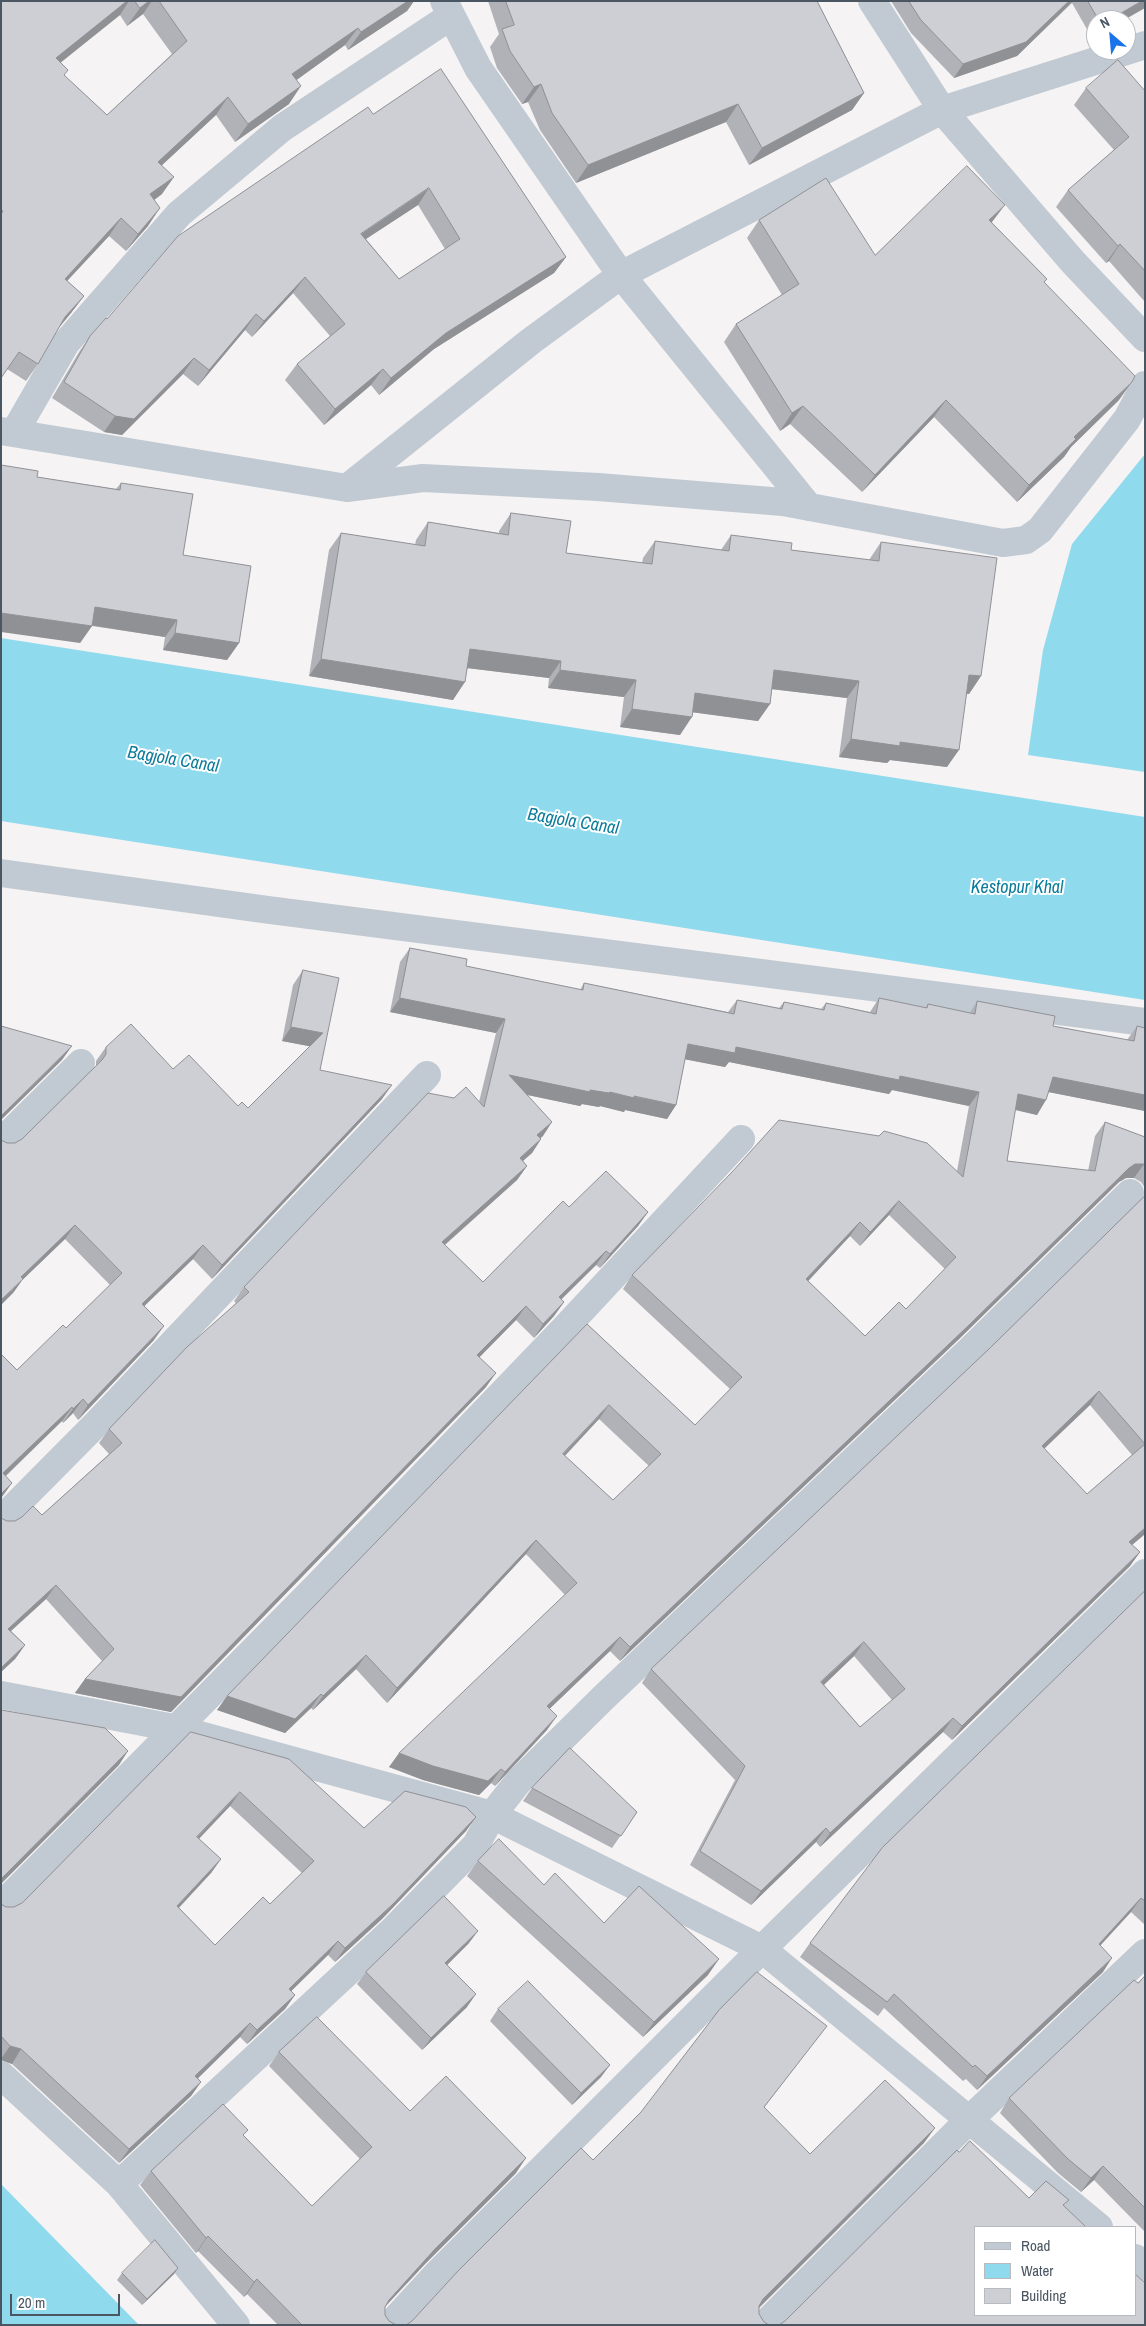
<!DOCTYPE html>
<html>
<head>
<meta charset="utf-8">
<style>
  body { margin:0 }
  #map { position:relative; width:1146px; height:2326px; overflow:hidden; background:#f5f3f3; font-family:"Archivo Narrow",sans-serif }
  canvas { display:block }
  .frame { position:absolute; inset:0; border:2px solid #4a5661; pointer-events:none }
  .legend { position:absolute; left:974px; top:2226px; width:162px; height:90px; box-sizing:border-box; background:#fff; border:1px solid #b7bbc0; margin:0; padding:6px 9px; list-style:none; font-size:15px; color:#4a5661 }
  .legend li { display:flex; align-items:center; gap:10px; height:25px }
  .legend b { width:25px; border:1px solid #b7bbc0 }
  .north { position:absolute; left:1086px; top:10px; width:50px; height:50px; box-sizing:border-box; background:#fff; border:1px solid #b7bbc0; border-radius:50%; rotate:333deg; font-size:14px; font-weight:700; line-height:20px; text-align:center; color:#4a5661 }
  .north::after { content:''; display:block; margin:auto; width:18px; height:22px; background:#1a73e8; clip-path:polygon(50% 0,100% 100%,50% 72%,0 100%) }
  .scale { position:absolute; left:10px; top:2294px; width:110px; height:22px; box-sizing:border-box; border:2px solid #4a5661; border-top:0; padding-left:6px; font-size:15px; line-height:18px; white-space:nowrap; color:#4a5661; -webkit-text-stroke:4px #fff; paint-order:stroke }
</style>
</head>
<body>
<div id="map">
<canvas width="1146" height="2326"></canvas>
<div class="frame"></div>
<ul class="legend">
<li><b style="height:6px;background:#c1cad2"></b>Road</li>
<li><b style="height:14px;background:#90daee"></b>Water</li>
<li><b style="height:14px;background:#cdcfd5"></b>Building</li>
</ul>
<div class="north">N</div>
<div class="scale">20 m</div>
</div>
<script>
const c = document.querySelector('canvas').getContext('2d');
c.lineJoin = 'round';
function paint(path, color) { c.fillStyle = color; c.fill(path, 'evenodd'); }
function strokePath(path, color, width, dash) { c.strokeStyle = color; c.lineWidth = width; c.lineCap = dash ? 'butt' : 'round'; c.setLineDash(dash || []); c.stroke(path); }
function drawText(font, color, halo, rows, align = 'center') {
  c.font = font + ' "Archivo Narrow",sans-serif'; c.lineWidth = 4; c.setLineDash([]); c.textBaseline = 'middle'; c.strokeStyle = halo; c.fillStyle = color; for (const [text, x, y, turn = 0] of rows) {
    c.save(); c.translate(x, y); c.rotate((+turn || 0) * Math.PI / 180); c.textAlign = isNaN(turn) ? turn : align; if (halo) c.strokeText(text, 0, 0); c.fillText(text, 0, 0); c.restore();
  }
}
paint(new Path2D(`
  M1145,454V772L1028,755L1043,650L1072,544Z
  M1,638L1145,817V1000L1,821Z
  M1,2184L139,2325H1Z`), '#90daee');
strokePath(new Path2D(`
  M444,1L478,68L621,275L809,507
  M872,1L942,110L1073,262L1145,338
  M1,431L347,488L423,478L598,487L783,502L1003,543L1026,540L1040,530L1127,419L1145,385
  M14,433L66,343L179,214L282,128L451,16
  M347,488L531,341L621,275L942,110L1145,45
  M1,873L269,910L1145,1022
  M1,1142L81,1063
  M1,1520L97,1423L427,1075
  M1,1695L174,1728L492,1815L762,1949L1099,2227
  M1,1906L317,1586L565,1328L741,1139
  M1,2075L119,2184L393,1930L476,1845L492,1815L518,1782L603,1698L969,1351L1130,1193
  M119,2184L236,2325
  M1135,2258L1145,2267
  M390,2325L436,2275L762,1949L1145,1573
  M764,2325L970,2119L1145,1953`), '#c1cad2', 28);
paint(new Path2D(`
  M1,1H414L407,11L348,50L345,45L296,80L289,104L235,142L216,115L162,165V194L154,200L148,226L126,251L109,236L67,281L84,296L71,313L59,327L38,364L26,381L7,369L1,378ZM143,14L172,54L107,115L64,76L60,62L120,15L127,26Z
  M488,1H817L864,93L852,110L749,165L726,122L576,183L540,130L528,102L522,104L497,68L490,47L499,34Z
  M891,1H1145L1124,20H1096V36L1092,38L1072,3L1017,56L954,78L911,33Z
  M1086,88L1145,91V302L1109,261L1106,263L1056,207L1068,190L1114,150L1074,105Z
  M373,114L566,257L554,273L434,349L379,395L371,385L324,425L285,380L297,364L330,336L293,293L252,337L245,330L198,386L183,374L122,435L104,432L52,398L79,352L90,336L107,319ZM418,205L445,249L399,279L366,239Z
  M759,220L875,255L992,223L1047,279L1044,283L1119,400L1071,447L1064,457L1017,502L934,417L862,492L790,424L780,431L724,342L736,324L782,295L747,238Z
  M37,477L116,489L121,483L183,555L239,643L227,660L163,650L165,637L92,626L80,643Z
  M511,513L566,553L642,563L643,558L655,541L721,550L731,535L791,550L869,560L881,542L981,676L969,694H967L947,767L890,760L887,763L839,757L847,698L772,689L770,704L758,721L692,712L680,735L620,727L624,697L548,688L549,678L468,668L453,700L309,676L329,550L341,533L415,545L416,540L428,522L499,533V531Z
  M410,948L466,966L580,990L584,983L728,1012L737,1000L779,1008L784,1002L821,1009L826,1003L870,1012L879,998L925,1008L928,1004L970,1013L977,1001L1053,1026L1127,1040L1137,1026L1145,1028V1111L1049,1092L1037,1115L1015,1110L1007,1161L1088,1171L1095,1136L1105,1122L1145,1137V1188L1141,1182L1134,1178H1126L1119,1182L958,1340L620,1661L610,1651L550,1708L547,1730L495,1786L491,1783L479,1795L423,1780L389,1767L565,1595L526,1554L387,1703L356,1669L313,1710L311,1708L285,1733L217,1710L587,1324L695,1425L730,1389L623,1289L632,1275L957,1171L969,1106L892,1090L889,1094L729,1062L725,1067L685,1059L676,1105L667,1119L625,1110L624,1112L600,1106L599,1107L582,1104L580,1106L528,1095L543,1136L540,1138L541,1139L532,1153L523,1161L527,1166L517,1180L445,1245L483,1282L569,1207L648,1212L638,1226L600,1268L596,1265L561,1300L564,1302L554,1316L534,1338L516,1320L479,1357L486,1387L171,1712L75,1693L85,1679L102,1661L46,1599L11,1631L25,1645L15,1659L1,1672L7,1521H15L42,1515L109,1454L99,1443L109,1429L236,1303L234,1301L244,1287L454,1098L479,1102L496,1033L390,1012L400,962ZM889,1215L945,1269L906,1309L865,1336L808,1281L850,1236L860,1246ZM599,1419L649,1466L613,1500L565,1456Z
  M303,970L320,1070L382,1099L212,1279L193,1259L144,1306L154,1340L78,1420L73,1413L63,1423L62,1421L6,1476L1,1498L17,1370L66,1328L110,1285L65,1239L23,1279L13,1293L7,1143H15L22,1139L96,1066V1061L106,1047L173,1069L238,1106L248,1108L310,1046L282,1041L293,985Z
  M1145,1196V1534L1132,1545L1140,1552L1130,1566L952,1740L943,1732L820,1847L816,1842L751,1905L690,1865L735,1780L642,1683L651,1669L990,1348ZM1090,1405L1132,1455L1087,1494L1044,1449ZM854,1656L892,1700L860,1727L824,1685Z
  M1145,1591V1925L1131,1912L1100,1945L1103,1972L977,2090L966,2079L963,2081L884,2008L878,2016L800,1957L810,1943Z
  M191,1732L364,1828L476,1817L466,1831L382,1919L335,1962L328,1955L291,1991L295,1995L285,2009L247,2044L240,2037L198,2078L201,2082L191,2096L119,2163L12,2064L1,2060V1904L6,1907H14L22,1903ZM230,1806L302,1873L270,1904L215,1945L179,1908L211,1873L221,1859L199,1839Z
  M532,1788L637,1812L612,1848L523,1801Z
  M478,1861L544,1885L604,1923L708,1975L643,2037L467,1876Z
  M469,1943L447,1965L467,2007L422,2050L357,1984L366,1972Z
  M1145,1976V2232L1094,2180L1081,2192L1058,2173L1000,2113L1009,2098Z
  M498,2009L601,2077L572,2105L490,2021Z
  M279,2052L410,2111L516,2173L425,2264L385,2307V2315L389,2321L396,2325H278L247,2294L244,2297L198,2251L196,2253L140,2185L151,2171L244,2136L312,2206L360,2159L269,2066Z
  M122,2273L174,2274L142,2305L117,2280Z`), '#b0b2b7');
paint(new Path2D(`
  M127,1H129L120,15L44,76L56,58Z
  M149,1H152L143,14L127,26L140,8Z
  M408,1H414L407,11L348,50L361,32Z
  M1069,1H1073L1017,56L954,78L963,64Z
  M1142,1H1145V8L1124,20H1109Z
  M358,28L345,45L280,92L292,74Z
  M1096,32V36L1092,38Z
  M541,84L528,102L522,104L534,87Z
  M301,86L289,104L235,142L248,124Z
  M864,93L852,110L749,165L762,148Z
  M228,97L216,115L146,180L158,162Z
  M738,104L726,122L576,183L588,165Z
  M174,177L162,194L138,212L150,194Z
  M429,188L418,205L349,250L361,234Z
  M1005,205L992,222L976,237L989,220Z
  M160,208L148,226L126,251L138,234Z
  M121,218L109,236L53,296L65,279Z
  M1120,244L1109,261L1106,263L1118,246Z
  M566,257L554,273L434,349L379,395L391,378L446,333Z
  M305,277L293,293L252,337L264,321Z
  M84,296L71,313L53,335L65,317Z
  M256,314L245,330L198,386L209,370Z
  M194,358L183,374L122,435L104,432L115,416Z
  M383,369L371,385L324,425L335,409Z
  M1132,382L1119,400L1071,447L1064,457L1017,502L1029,485L1074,437Z
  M946,400L934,417L862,492L875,475Z
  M803,406L790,424L780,431L792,413Z
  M95,607L177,620L165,637L83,624Z
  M1,613L92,626L80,643L1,632Z
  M175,633L239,643L227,660L163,650Z
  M470,649L561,661L549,678L458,667Z
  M321,659L465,682L453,700L309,676Z
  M560,670L636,680L624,697L548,688Z
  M774,670L859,681L847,698L762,688Z
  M969,675L981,676L969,694L957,692Z
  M695,693L770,704L758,721L683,711Z
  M632,709L692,717L680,735L620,727Z
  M851,739L900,742L959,750L947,767L890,760L887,763L839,757Z
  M400,998L505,1019L496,1033L390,1012Z
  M291,1027L323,1033L313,1047L282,1041Z
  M688,1044L736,1047L900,1076L979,1092L969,1106L892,1090L889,1094L729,1062L725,1067L678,1058Z
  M72,1046L62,1060L1,1120V1116Z
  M509,1075L590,1090L610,1092L676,1105L667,1119L625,1110L624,1112L600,1106L599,1107L582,1104L580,1106L499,1089Z
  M1053,1077L1145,1095V1111L1043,1091Z
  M392,1085L382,1099L212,1279L222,1265Z
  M1018,1094L1046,1100L1037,1115L1008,1108Z
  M552,1122L543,1136L528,1149L537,1135Z
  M541,1139L532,1153L510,1172L520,1158Z
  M1135,1164H1144L1134,1178H1126L1119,1182L958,1340L620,1661L630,1647L1129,1168Z
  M527,1166L517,1180L432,1256L442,1242Z
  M899,1201L889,1215L860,1246L870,1232Z
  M648,1212L638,1226L600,1268L610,1254Z
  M860,1222L850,1236L797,1293L806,1279Z
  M75,1225L65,1239L11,1291L21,1277Z
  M203,1245L193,1259L132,1318L142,1304Z
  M606,1251L596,1265L549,1311L559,1297Z
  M23,1279L13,1293L1,1305V1300Z
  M564,1302L554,1316L534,1338L543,1324Z
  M526,1306L516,1320L468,1369L477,1355Z
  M164,1326L154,1340L78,1420L88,1405Z
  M496,1373L486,1387L171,1712L75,1693L85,1679Z
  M1099,1391L1090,1405L1032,1460L1042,1446Z
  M83,1399L73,1413L63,1423L73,1409Z
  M609,1405L599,1419L553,1468L563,1454Z
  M72,1407L62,1421L1,1480L3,1473Z
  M12,1483L2,1497L1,1498V1494Z
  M1145,1528V1534L1119,1556L1129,1542Z
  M536,1540L526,1554L387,1703L397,1688Z
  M1140,1552L1130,1566L952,1740L962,1726Z
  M56,1585L46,1599L1,1640L8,1629Z
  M620,1637L610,1651L538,1720L547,1706Z
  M864,1642L854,1656L812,1696L821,1682Z
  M25,1645L15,1659L1,1672V1668Z
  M366,1655L356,1669L313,1710L323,1696Z
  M321,1694L311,1708L285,1733L217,1710L227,1696Z
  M557,1716L547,1730L495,1786L505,1772Z
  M953,1718L943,1732L820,1847L830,1833Z
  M128,1751L119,1765L1,1884V1879Z
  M399,1753L501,1769L491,1783L479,1795L423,1780L389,1767Z
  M240,1792L230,1806L187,1851L197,1837Z
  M476,1817L466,1831L382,1919L335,1962L345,1948Z
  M826,1828L816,1842L751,1905L761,1891Z
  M221,1859L211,1873L167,1920L177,1906Z
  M1141,1898L1131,1912L1089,1958L1099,1944Z
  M478,1931L469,1943L437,1975L445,1963Z
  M338,1941L328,1955L279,2003L289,1989Z
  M1112,1958L1103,1972L977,2090L987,2076Z
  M719,1959L708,1975L643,2037L654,2022Z
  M476,1994L467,2007L422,2050L431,2038Z
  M295,1995L285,2009L247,2044L257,2030Z
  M250,2023L240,2037L186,2090L195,2076Z
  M827,2026L816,2040L753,2122L764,2107Z
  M10,2046L21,2049L12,2064L1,2060V2059Z
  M610,2065L601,2077L572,2105L581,2093Z
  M201,2082L191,2096L119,2163L129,2149Z
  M935,2128L924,2143L753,2314L763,2299Z
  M526,2158L516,2173L425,2264L378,2314L389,2300L435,2249Z
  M1103,2166L1094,2180L1081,2192L1091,2178Z
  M208,2236L198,2251L196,2253L206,2238Z
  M178,2268L174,2274L142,2305L147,2299Z
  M257,2279L247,2294L244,2297L254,2282Z`), '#909195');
const building = new Path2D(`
  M1,1H127L56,58L68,70L64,75L107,115L187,41L159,1H408L361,32L358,28L292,74L301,86L248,124L228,97L158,162L174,177L150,194L160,208L138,234L121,218L65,279L84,296L65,317L38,364L19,352L1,378V214L3,211L1,210Z
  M135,1H149L140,8Z
  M506,1H817L864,93L762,148L738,104L588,165L552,113L541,84L534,87L510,51L502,29L514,25Z
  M909,1H1069L1026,42L963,64L921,20Z
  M1088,1H1142L1109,20H1099Z
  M1118,60L1145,91V104L1144,105L1145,106V271L1120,244L1118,246L1068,190L1129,137L1086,88Z
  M441,69L566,257L446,333L391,378L383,369L335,409L297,364L345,324L305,277L264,321L256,314L209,370L194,358L134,419L115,416L64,382L90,336L106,318L107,319L178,236L368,107L373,114ZM429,188L460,239L399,279L361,234Z
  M967,166L1005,205L989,220L1047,279L1044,282L1135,376L1132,382L1074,437L1076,439L1029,485L946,400L875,475L803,406L792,413L736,324L799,284L759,220L826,178L875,255Z
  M1,465L38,471L37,477L120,490L121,483L193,494L183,555L251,566L239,643L175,633L177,620L95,607L92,626L1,613Z
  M511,513L571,521L566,553L652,564L655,541L729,551L731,535L792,543L791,550L879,561L881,542L997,558L981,676L969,675L959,750L900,742V746L851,739L859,681L774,670L770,704L695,693L692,717L632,709L636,680L560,670L561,661L470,649L465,682L321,659L341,533L425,546L428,522L508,535Z
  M410,948L467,959L466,966L583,990L584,983L734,1014L737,1000L782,1009L784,1002L824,1010L826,1003L876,1014L879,998L927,1008L928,1004L975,1014L977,1001L1055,1016L1053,1026L1134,1041L1137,1026L1145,1028V1095L1053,1077L1046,1100L1018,1094L1007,1161L1095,1171L1105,1122L1145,1137V1164H1135L1129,1168L968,1326L630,1647L620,1637L547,1706L557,1716L505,1772L501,1769L488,1781L433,1766L399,1753L577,1583L536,1540L397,1688L366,1655L323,1696L321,1694L295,1719L227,1696L587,1324L695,1425L742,1377L632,1275L732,1172L779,1120L879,1136L884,1131L927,1143L963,1177L979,1092L900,1076L899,1080L736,1047L735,1053L688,1044L676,1105L634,1096V1098L610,1092L609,1093L590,1090V1092L509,1075L552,1122L537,1135L541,1139L520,1158L527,1166L442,1242L483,1282L563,1201L569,1207L606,1171L648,1212L610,1254L606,1251L559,1297L564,1302L543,1324L526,1306L477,1355L496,1373L181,1697L85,1679L114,1649L56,1585L8,1629L25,1645L1,1668V1518L7,1521H15L22,1517L33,1506L42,1515L122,1443L109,1429L187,1347L249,1292L244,1287L428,1093L454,1098L466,1087L484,1107L505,1019L400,998ZM899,1201L956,1257L906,1309L899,1302L865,1336L806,1279L860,1222L870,1232ZM609,1405L661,1454L613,1500L563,1454Z
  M303,970L339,978L320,1070L392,1085L222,1265L203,1245L142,1304L164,1326L88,1405L83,1399L73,1409L72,1407L3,1473L12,1483L1,1494V1354L17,1370L63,1325L66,1328L122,1273L75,1225L21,1277L23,1279L1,1300V1140L7,1143H15L22,1139L102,1060L106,1054V1047L131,1024L173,1069L189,1055L238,1106L242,1102L248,1108L323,1033L291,1027Z
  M1,1026L72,1046L1,1116Z
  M1145,1196V1444L1099,1391L1042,1446L1087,1494L1145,1444V1528L1129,1542L1140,1552L962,1726L953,1718L830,1833L826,1828L761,1891L700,1851L745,1766L651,1669L990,1348ZM864,1642L905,1689L860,1727L821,1682Z
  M1145,1591V1901L1141,1898L1099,1944L1112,1958L987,2076L975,2065L973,2067L894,1994L887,2002L810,1943L882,1848Z
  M1,1710L105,1728L128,1751L1,1879Z
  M191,1732L289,1759L364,1828L405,1791L466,1807L476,1817L392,1905L345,1948L338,1941L289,1989L295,1995L257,2030L250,2023L195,2076L201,2082L129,2149L21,2049L10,2046L1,2036V1904L6,1907H14L22,1903ZM240,1792L314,1861L270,1904L263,1897L215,1945L177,1906L221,1859L197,1837Z
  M570,1748L637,1812L621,1836L532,1788Z
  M499,1839L544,1885L555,1873L604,1923L639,1886L719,1959L654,2022L478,1861Z
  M444,1896L478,1931L445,1963L476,1994L431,2038L366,1972Z
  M757,1972L827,2026L764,2107L810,2154L885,2080L935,2128L763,2299L759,2306V2314L764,2322L769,2325H406L412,2321L458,2271L581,2148L593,2160L641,2112L719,2010Z
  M1145,1976V2208L1103,2166L1091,2178L1068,2159L1009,2098L1134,1980L1138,1983Z
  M528,1981L610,2065L581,2093L498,2009Z
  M317,2017L410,2111L446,2076L526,2158L435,2249L389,2300L385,2307V2315L389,2321L396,2325H302L257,2279L254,2282L208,2236L206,2238L151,2171L223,2104L248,2130L243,2135L312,2206L372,2147L279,2052Z
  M970,2141L1029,2198L1046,2181L1069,2200L1063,2205L1086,2227H975V2315H1135V2274L1145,2283V2325H779L785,2321L957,2150L959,2152Z
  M155,2240L178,2268L147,2299L122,2273Z`);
paint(building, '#cdcfd5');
strokePath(building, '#909195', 1);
drawText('italic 18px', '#0c7c9b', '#fff', [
  ["Bagjola Canal",173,760,9],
  ["Bagjola Canal",573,822,9],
  ["Kestopur Khal",1017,888]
]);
</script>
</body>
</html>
